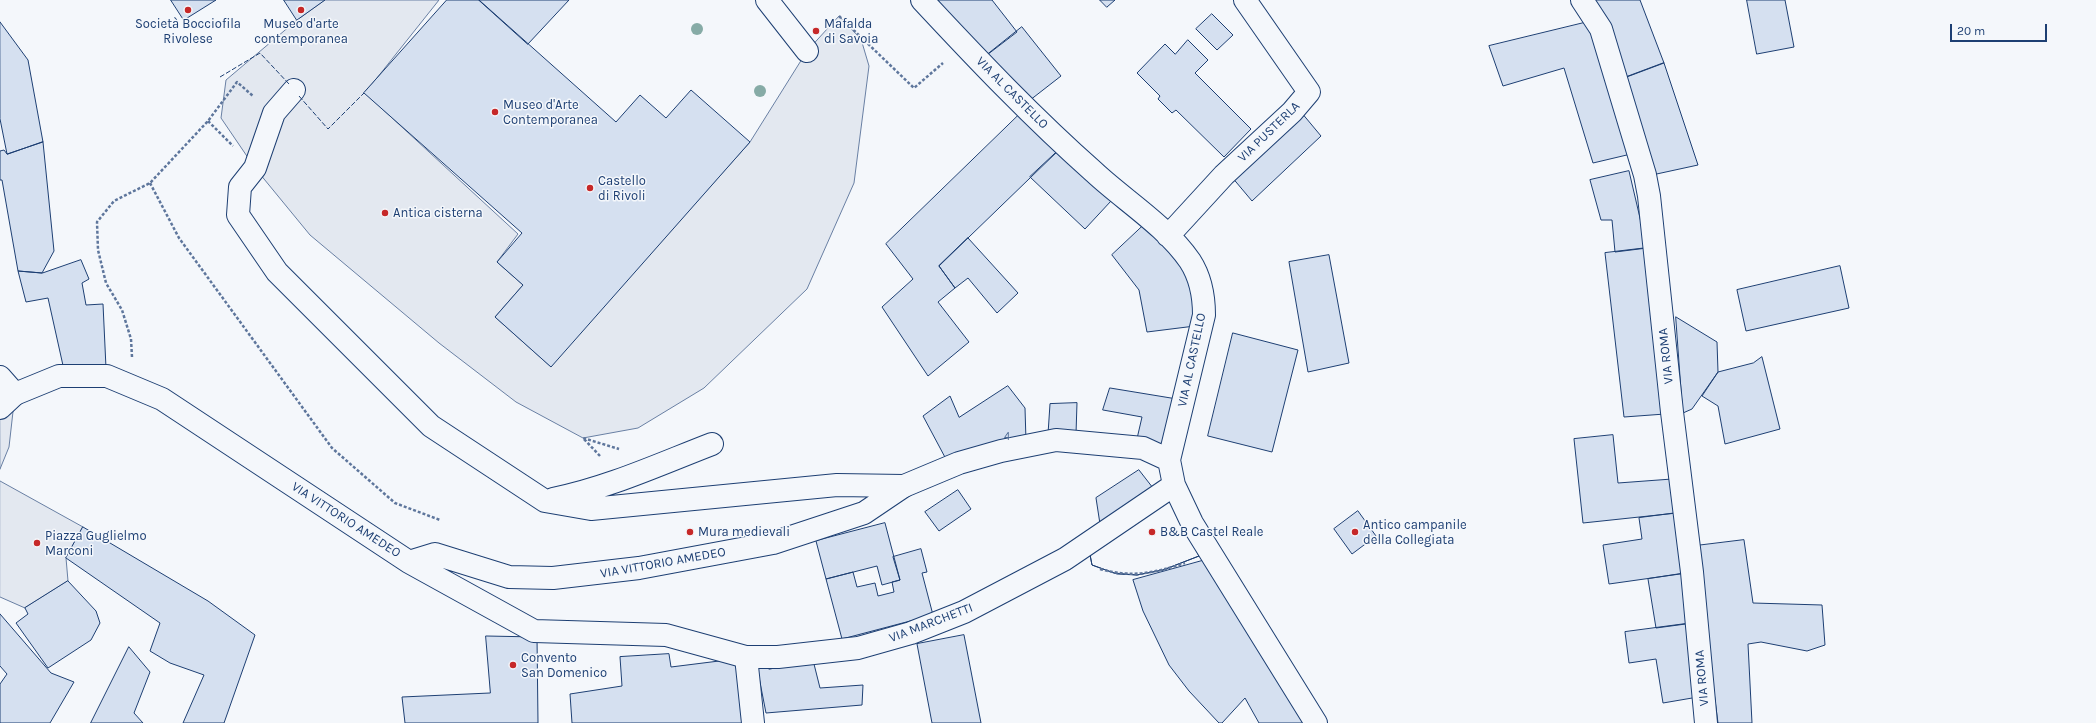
<!DOCTYPE html>
<html>
<head>
<meta charset="utf-8">
<style>
  body { margin:0 }
  #map { position:relative; width:2096px; height:723px; overflow:hidden; background:#f4f7fb; font-family:Karla,sans-serif }
  canvas { display:block }
  .scale { position:absolute; left:1950px; top:24px; width:97px; height:18px; box-sizing:border-box; border:2px solid #1d3f73; border-top:0; padding-left:5px; font-size:12px; line-height:14px; white-space:nowrap; color:#1d3f73; -webkit-text-stroke:3px #f4f7fb; paint-order:stroke }
</style>
</head>
<body>
<div id="map">
<canvas width="2096" height="723"></canvas>
<div class="scale">20 m</div>
</div>
<script>
const c = document.querySelector('canvas').getContext('2d');
c.lineJoin = 'round';
function paint(path, color) { c.fillStyle = color; c.fill(path, 'evenodd'); }
function strokePath(path, color, width, dash) { c.strokeStyle = color; c.lineWidth = width; c.lineCap = dash ? 'butt' : 'round'; c.setLineDash(dash || []); c.stroke(path); }
function drawText(font, color, halo, rows, align = 'center') {
  c.font = font + ' Karla,sans-serif'; c.lineWidth = 3; c.setLineDash([]); c.textBaseline = 'middle'; c.strokeStyle = halo; c.fillStyle = color; for (const [text, x, y, turn = 0] of rows) {
    c.save(); c.translate(x, y); c.rotate((+turn || 0) * Math.PI / 180); c.textAlign = isNaN(turn) ? turn : align; if (halo) c.strokeText(text, 0, 0); c.fillText(text, 0, 0); c.restore();
  }
}
const parking = new Path2D(`
  M325,0H439L365,93L518,234L497,262L523,285L495,317L550,366L750,142L807,51L839,16L861,39L869,66L854,183L807,289L704,388L638,428L583,438L516,402L439,343L310,235L255,168L221,118L226,80L297,20Z
  M0,390L15,394L9,447L0,469Z
  M0,481L83,527L66,558L68,581L25,608L0,597Z`);
paint(parking, '#e3e8f0');
strokePath(parking, '#687fa3', 1);
const building = new Path2D(`
  M171,0H216L184,20Z
  M284,0H325L297,20Z
  M447,0H479L616,122L640,95L666,118L691,90L750,142L551,367L495,317L523,285L497,262L522,233L364,93Z
  M479,0H569L528,44Z
  M938,0H992L1017,32L983,58Z
  M1100,0H1115L1107,7Z
  M1593,0H1640L1664,63L1624,78Z
  M1747,0H1785L1794,47L1757,54Z
  M1212,14L1233,35L1217,50L1196,29Z
  M1592,21L1631,154L1593,163L1564,68L1503,86L1489,46Z
  M0,22L28,60L43,142L7,154L0,119Z
  M1022,27L1061,76L1025,104L987,55Z
  M1188,40L1208,60L1195,73L1251,129L1224,157L1176,110L1172,113L1158,99L1160,96L1137,73L1165,44L1175,54Z
  M1664,63L1698,165L1652,175L1624,78Z
  M1022,112L1060,149L939,266L955,288L938,302L969,342L928,376L882,307L913,279L886,244Z
  M1301,112L1321,136L1252,201L1231,176Z
  M43,142L54,251L42,273L18,271L2,180H0V151L4,150L7,154Z
  M1060,149L1111,201L1085,229L1030,177Z
  M1629,171L1647,248L1615,252L1612,220H1601L1590,180Z
  M1145,224L1180,260L1195,298V326L1147,332L1139,290L1112,255Z
  M968,238L1018,293L997,313L968,278L955,288L939,266Z
  M1647,248L1665,414L1624,417L1605,253Z
  M1329,255L1349,363L1308,372L1289,262Z
  M81,260L89,279L82,283L86,305L103,304L106,368L64,370L48,298L26,302L18,271L42,273Z
  M1840,266L1849,308L1746,331L1737,290Z
  M1676,317L1717,342L1718,372L1692,409L1683,413Z
  M1233,333L1298,350L1272,452L1208,436Z
  M1762,357L1780,429L1725,444L1718,406L1702,396L1718,372L1753,363Z
  M1008,386L1025,408L1026,441L947,461L923,416L950,396L959,417Z
  M1110,388L1177,399L1166,447L1136,443L1142,417L1103,410Z
  M1077,403L1076,434H1048L1050,404Z
  M1613,435L1618,483L1672,479L1677,513L1583,523L1574,439Z
  M1139,470L1153,488L1100,524L1096,498Z
  M958,490L971,509L939,531L925,512Z
  M1173,497L1199,556L1163,570L1137,575L1114,573L1092,565L1089,550Z
  M1173,497L1199,556L1163,570L1137,575L1117,574L1092,565L1089,549Z
  M1358,511L1376,536L1352,554L1334,529Z
  M1677,513L1687,573L1609,584L1603,545L1642,539L1639,518Z
  M885,523L900,580L882,585L877,566L826,579L816,541Z
  M83,527L208,601L255,635L224,723H183L204,675L170,663L150,651L160,623L66,558Z
  M1744,540L1753,603L1822,605L1825,645L1807,651L1761,642L1748,644L1752,723H1718L1695,546Z
  M921,549L927,572L922,573L933,615L842,639L826,579L853,572L857,587L875,583L878,596L894,592L892,582L900,580L893,557Z
  M1209,559L1307,723H1259L1245,698L1222,723H1219L1189,691L1169,665L1143,611L1133,580Z
  M1687,573L1693,623L1656,628L1648,579Z
  M68,581L96,611L100,623L91,640L48,668L16,623L28,614L25,608Z
  M0,614L51,673L74,682L50,723H0V684L7,674L0,666Z
  M1693,623L1698,697L1663,703L1656,659L1629,663L1625,632Z
  M964,635L981,723H932L917,644Z
  M486,636L537,637L538,723H405L402,697L490,693Z
  M129,647L150,672L134,713L143,723H91Z
  M669,654L671,667L735,659L745,723H572L570,694L622,686L620,657Z
  M813,660L820,688L863,685L862,705L766,713L756,662L769,669Z`);
paint(building, '#d5e0f0');
strokePath(building, '#1d3f73', 1);
const pedestrian = new Path2D(`
  M767,0L807,51
  M294,90L274,113L255,168L240,187L238,215L277,272L431,426L545,501L591,509L837,485L904,486L864,513L773,543L639,568L553,578L509,577L435,554L409,562
  M15,394L59,376H107L162,399L409,562L534,631L666,635L746,657
  M553,499C608,488 660,464 712,444`);
const minor = new Path2D(`
  M922,0C977,59 1033,118 1094,172C1125,201 1165,225 1190,261C1201,278 1204,295 1204,315L1169,460L1174,485L1192,523L1316,723
  M1582,0L1601,29L1645,175L1649,196L1672,412L1692,572L1706,723
  M1168,236L1224,175L1292,112L1309,92L1245,0
  M0,377L15,394L0,408
  M904,486L959,463L1001,451L1056,440L1143,448L1169,460
  M753,723L746,657H778L858,648L911,633L964,612L1065,559L1174,485`);
strokePath(pedestrian, '#1d3f73', 24);
strokePath(minor, '#1d3f73', 24);
strokePath(new Path2D(`
  M839,16L914,88L943,63
  M208,121L233,146
  M150,183L179,238L332,448L395,503L440,520
  M132,357L131,339L122,310L106,283L98,250L97,222L114,201L150,183L208,121L237,82L253,96
  M600,456L583,438L619,449
  M1100,569C1132,578 1154,573 1185,563`), '#5e769c', 2.5, [3, 2]);
strokePath(pedestrian, '#f4f7fb', 22);
strokePath(minor, '#f4f7fb', 22);
strokePath(new Path2D(`
  M220,77L260,53L289,84
  M299,96L328,129L364,93`), '#1d3f73', 1, [5, 2]);
c.fillStyle = '#86aba6';
for (const [x, y] of [
  [697,29],
  [760,91]
]) { c.beginPath(); c.arc(x, y, 6, 0, 2 * Math.PI); c.fill(); }
for (const [x, y, r, color] of [
  [188,10,4,"#c62828"],
  [301,10,4,"#c62828"],
  [816,31,4,"#c62828"],
  [495,112,4,"#c62828"],
  [590,188,4,"#c62828"],
  [385,213,4,"#c62828"],
  [690,532,4,"#c62828"],
  [1152,532,4,"#c62828"],
  [1355,532,4,"#c62828"],
  [37,543,4,"#c62828"],
  [513,665,4,"#c62828"]
]) { const dot = new Path2D(); dot.arc(x, y, r, 0, 2 * Math.PI); c.fillStyle = color; c.fill(dot); strokePath(dot, '#f4f7fb', 1.5); }
drawText('11px', '#4b6792', null, [
  ["4",1007,437]
]);
drawText('13px', '#1d3f73', '#f4f7fb', [
  ["Società Bocciofila",188,24,"center"],
  ["Rivolese",188,39,"center"],
  ["Museo d'arte",301,24,"center"],
  ["contemporanea",301,39,"center"],
  ["Mafalda",824,24],
  ["di Savoia",824,39],
  ["Museo d'Arte",503,105],
  ["Contemporanea",503,120],
  ["Castello",598,181],
  ["di Rivoli",598,196],
  ["Antica cisterna",393,213],
  ["Antico campanile",1363,525],
  ["della Collegiata",1363,540],
  ["Mura medievali",698,532],
  ["B&B Castel Reale",1160,532],
  ["Piazza Guglielmo",45,536],
  ["Marconi",45,551],
  ["Convento",521,658],
  ["San Domenico",521,673]
], 'left');
drawText('13px', '#1d3f73', '#f4f7fb', [
  ["VIA AL CASTELLO",1012,93,45],
  ["VIA PUSTERLA",1269,132,-44],
  ["VIA ROMA",1666,356,-96],
  ["VIA AL CASTELLO",1192,360,-78],
  ["VIA VITTORIO AMEDEO",346,520,33],
  ["VIA VITTORIO AMEDEO",663,563,-10],
  ["VIA MARCHETTI",931,623,-21],
  ["VIA ROMA",1702,678,-95]
]);
</script>
</body>
</html>
